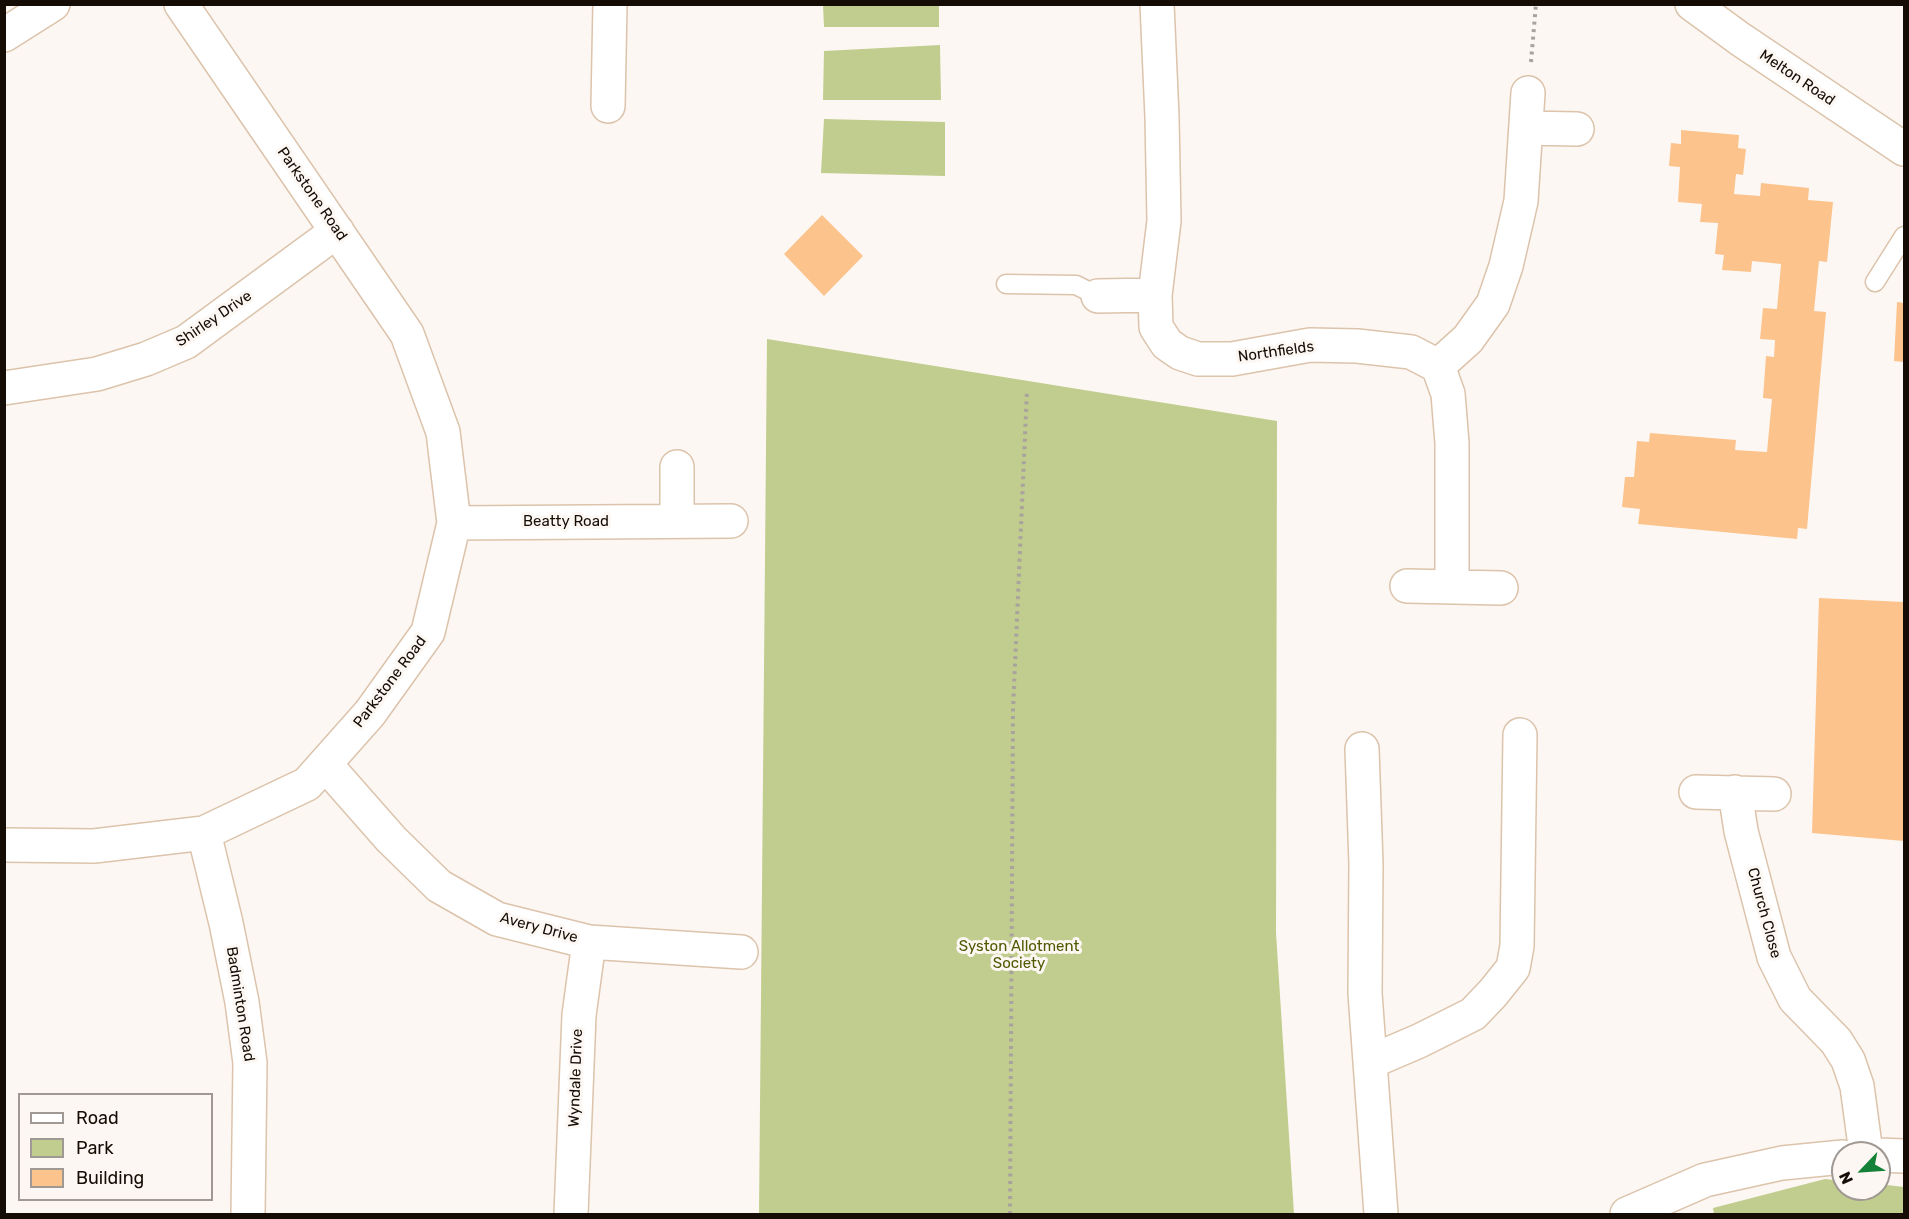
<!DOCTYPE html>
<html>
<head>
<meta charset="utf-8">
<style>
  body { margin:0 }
  #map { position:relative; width:1909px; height:1219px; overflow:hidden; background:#fcf7f2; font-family:Rubik,sans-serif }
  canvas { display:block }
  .frame { position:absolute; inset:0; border:6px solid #150d05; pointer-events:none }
  .legend { position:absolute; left:18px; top:1093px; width:195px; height:108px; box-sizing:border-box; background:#fcf7f2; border:2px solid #a09993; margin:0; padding:8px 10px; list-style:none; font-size:18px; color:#150d05 }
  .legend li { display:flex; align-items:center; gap:12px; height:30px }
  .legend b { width:30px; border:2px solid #a09993 }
  .north { position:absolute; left:1831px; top:1141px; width:60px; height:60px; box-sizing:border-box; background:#fcf7f2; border:2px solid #a09993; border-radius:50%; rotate:245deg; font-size:16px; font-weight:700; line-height:24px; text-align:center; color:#150d05 }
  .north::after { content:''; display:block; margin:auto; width:21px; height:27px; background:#138138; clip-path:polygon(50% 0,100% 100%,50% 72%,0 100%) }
</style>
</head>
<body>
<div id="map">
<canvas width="1909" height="1219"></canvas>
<div class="frame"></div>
<ul class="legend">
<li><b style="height:8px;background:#fff"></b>Road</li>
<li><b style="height:16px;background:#c1cd8e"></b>Park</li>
<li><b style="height:16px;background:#fcc38c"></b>Building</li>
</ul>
<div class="north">N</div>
</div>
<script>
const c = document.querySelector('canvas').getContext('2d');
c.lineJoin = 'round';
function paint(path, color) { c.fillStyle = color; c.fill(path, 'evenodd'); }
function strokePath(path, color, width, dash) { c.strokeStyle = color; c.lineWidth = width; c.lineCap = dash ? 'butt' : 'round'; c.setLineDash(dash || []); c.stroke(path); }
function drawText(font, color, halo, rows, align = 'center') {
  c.font = font + ' Rubik,sans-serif'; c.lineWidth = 6; c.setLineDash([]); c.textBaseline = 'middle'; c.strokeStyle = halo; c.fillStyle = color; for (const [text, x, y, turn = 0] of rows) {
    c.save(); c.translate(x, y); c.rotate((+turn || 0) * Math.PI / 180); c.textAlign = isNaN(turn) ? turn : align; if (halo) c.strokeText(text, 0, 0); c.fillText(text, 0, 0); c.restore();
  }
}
paint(new Path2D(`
  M823,5H939V27H824Z
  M940,45L941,100H823L824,51Z
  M824,119L945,122V176L821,173Z
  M767,339L1277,421L1276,933L1294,1214H759Z
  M1825,1179L1843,1181V1189H1879V1184L1904,1187V1214H1714L1713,1208Z`), '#c1cd8e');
paint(new Path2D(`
  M1681,130L1739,135L1738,148L1746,149L1743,175L1736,174L1734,194L1760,196L1761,183L1809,188L1808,200L1833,202L1827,262L1819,261L1814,311L1826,312L1807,529L1798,528L1797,539L1638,524L1640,509L1622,507L1625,477H1634L1637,441L1649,442L1650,433L1736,440L1735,450L1767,452L1772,399L1763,398L1766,356L1774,357L1775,340L1760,339L1763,308L1777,309L1781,264L1752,261L1751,272L1722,270L1724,255L1715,254L1718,223L1700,222L1702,204L1678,202L1680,167L1669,166L1671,143L1681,144Z
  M822,215L863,256L824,296L784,254Z
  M1897,302L1904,303V362L1894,361Z
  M1819,598L1904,602V841L1812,833Z`), '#fcc38c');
const service = new Path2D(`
  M1875,282L1904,236
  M1006,284L1076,285L1098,296`);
const minor = new Path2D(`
  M1157,4L1162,117L1164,221L1155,295L1156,327L1167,344L1180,353L1198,359H1232L1310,345L1357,346L1411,352L1438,366L1448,394L1452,443V587
  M4,35L53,4
  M608,106L610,4
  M1526,128L1577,129
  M1098,296L1155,295
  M1438,366L1468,339L1493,304L1506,266L1521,201L1528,93
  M4,388L97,374L146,359L186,342L337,231
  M677,467V521
  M454,523L731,521
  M1407,586L1501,588
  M1362,749L1366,864L1365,993L1381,1214
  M325,764L391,839L439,886L497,919L589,942L741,952
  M1696,792L1774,794
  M1735,792L1741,831L1774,957L1795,999L1836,1041L1848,1060L1857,1086L1866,1153
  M204,833L226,923L242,1002L250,1063L248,1214
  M4,845L94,846L204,833L307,784L370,713L428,632L454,523L443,432L407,334L181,4
  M1370,1062L1419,1041L1473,1014L1493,993L1513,968L1517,946L1520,735
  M1879,1155L1904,1156
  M571,1214L579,1015L589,942
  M1627,1214L1705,1180L1782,1163L1843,1157`);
const tertiary = new Path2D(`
  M1692,4L1740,39L1904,149`);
strokePath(service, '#dcc3ab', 21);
strokePath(minor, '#dcc3ab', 36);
strokePath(tertiary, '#dcc3ab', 36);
strokePath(new Path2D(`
  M1531,62L1536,4
  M1010,1214L1013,710L1027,390`), '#a9a39d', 4, [3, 4.5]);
strokePath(service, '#fff', 18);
strokePath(minor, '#fff', 33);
strokePath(tertiary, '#fff', 33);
drawText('15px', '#150d05', '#fcf7f2', [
  ["Melton Road",1797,78,34],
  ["Parkstone Road",312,194,55],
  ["Shirley Drive",214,319,-34],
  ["Northfields",1276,352,-8],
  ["Beatty Road",566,522],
  ["Parkstone Road",390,682,-53],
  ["Church Close",1764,913,75],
  ["Avery Drive",539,928,15],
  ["Badminton Road",240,1004,81],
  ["Wyndale Drive",576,1078,-88]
]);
drawText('15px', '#4f5900', '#fcf7f2', [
  ["Syston Allotment",1019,947],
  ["Society",1019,964]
]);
</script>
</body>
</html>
